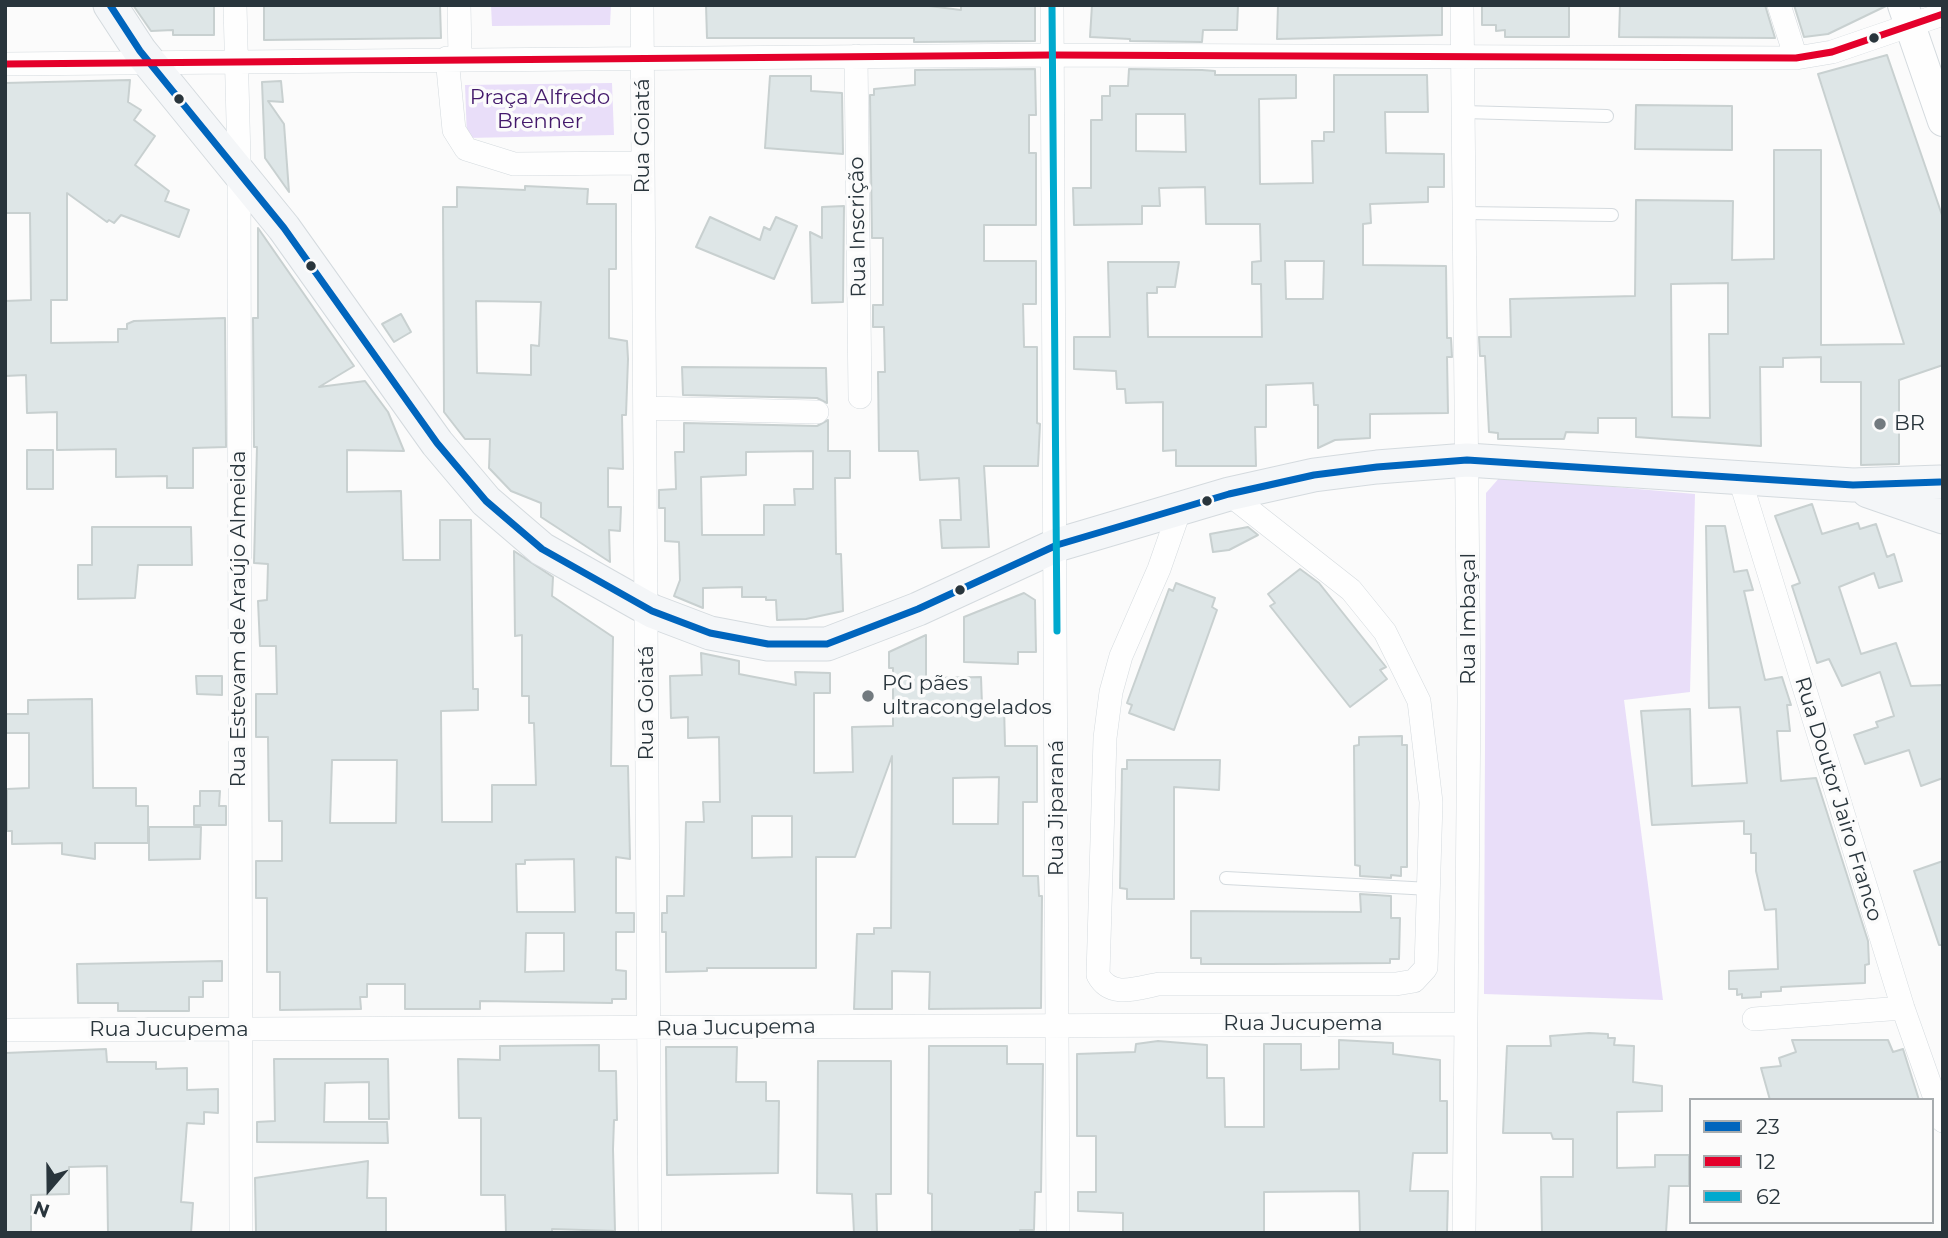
<!DOCTYPE html>
<html>
<head>
<meta charset="utf-8">
<style>
  body { margin:0 }
  #map { position:relative; width:1948px; height:1238px; overflow:hidden; background:#fbfbfb; font-family:Montserrat,sans-serif }
  canvas { display:block }
  .frame { position:absolute; inset:0; border:7px solid #29353c; pointer-events:none }
  .legend { position:absolute; left:1689px; top:1098px; width:245px; height:126px; box-sizing:border-box; background:#fbfbfb; border:2px solid #a7acaf; margin:0; padding:9px 12px; list-style:none; font-size:21px; color:#29353c }
  .legend li { display:flex; align-items:center; gap:14px; height:35px }
  .legend b { width:35px; border:2px solid #a7acaf }
  .north { position:absolute; left:14px; top:1154px; width:70px; height:70px; -webkit-text-stroke:5px #fbfbfb; paint-order:stroke; rotate:200deg; font-size:19px; font-weight:700; line-height:28px; text-align:center; color:#29353c }
  .north::after { content:''; display:block; margin:auto; width:24px; height:32px; background:#29353c; clip-path:polygon(50% 0,100% 100%,50% 72%,0 100%) }
</style>
</head>
<body>
<div id="map">
<canvas width="1948" height="1238"></canvas>
<div class="frame"></div>
<ul class="legend">
<li><b style="height:9px;background:#0065bd"></b>23</li>
<li><b style="height:9px;background:#e4002b"></b>12</li>
<li><b style="height:9px;background:#00a9ce"></b>62</li>
</ul>
<div class="north">N</div>
</div>
<script>
const c = document.querySelector('canvas').getContext('2d');
c.lineJoin = 'round';
function paint(path, color) { c.fillStyle = color; c.fill(path, 'evenodd'); }
function strokePath(path, color, width, dash) { c.strokeStyle = color; c.lineWidth = width; c.lineCap = dash ? 'butt' : 'round'; c.setLineDash(dash || []); c.stroke(path); }
function drawText(font, color, halo, rows, align = 'center') {
  c.font = font + ' Montserrat,sans-serif'; c.lineWidth = 7; c.setLineDash([]); c.textBaseline = 'middle'; c.strokeStyle = halo; c.fillStyle = color; for (const [text, x, y, turn = 0] of rows) {
    c.save(); c.translate(x, y); c.rotate((+turn || 0) * Math.PI / 180); c.textAlign = isNaN(turn) ? turn : align; if (halo) c.strokeText(text, 0, 0); c.fillText(text, 0, 0); c.restore();
  }
}
paint(new Path2D(`
  M491,5H611L610,25L492,26Z
  M612,83L614,135L467,138L465,85Z
  M1500,477L1695,494L1690,692L1624,700L1663,1000L1484,994L1486,493Z`), '#e9def9');
const building = new Path2D(`
  M133,5H214V35H173V30L151,31Z
  M264,5H440L441,38L264,40Z
  M706,5H921L961,10V5H1035V41L914,42V38H707Z
  M1092,5H1238L1237,30H1203L1202,42L1130,41V39L1090,37Z
  M1278,5H1442V35L1277,39Z
  M1482,5H1569V37H1505V30L1496,31V25H1482Z
  M1620,5H1765L1775,38L1619,37Z
  M1794,5H1886V6L1828,34L1804,37Z
  M1887,55L1943,218V365L1899,380V464L1861,465V382H1821V357L1783,358V367H1760L1761,446L1636,437V418H1598V433L1566,432L1564,439H1498V433L1489,432L1485,356H1480L1479,337H1511L1510,299L1635,296L1636,200L1733,201L1732,260L1774,259V150H1821V345L1904,344L1818,74ZM1728,283V334H1709L1710,418L1672,417L1671,284Z
  M1035,69L1036,115H1029V153H1036V225H984V261H1036V304H1023L1024,347H1037V423L1040,424L1038,466H984L989,547L942,548L940,520H961L959,478L920,480L918,451H879L878,372H885L884,327H873V305H883V238H872L870,95H874V89L915,85V70Z
  M1129,69L1202,70L1215,71V75H1296V98L1259,99L1260,184L1313,183L1312,141H1324V132H1334V75H1427L1428,112H1385L1386,153L1444,154V187H1428V202L1370,204L1371,223L1363,224V265L1446,266L1447,338H1451L1452,357H1447L1448,413L1370,414V438L1335,440L1318,448V405H1314L1313,383L1266,385V427H1255L1256,466H1176V450L1163,451V402L1126,403L1125,389H1117L1116,371L1074,369V337H1110L1108,262H1179L1175,287H1157V293H1147L1148,337H1262L1261,284H1252V262L1261,261L1260,224H1206L1205,187L1159,188L1160,206H1142V224L1074,225L1073,188H1091V120H1102V96H1110V86H1128ZM1136,114H1185L1186,152L1136,151ZM1285,261H1324L1323,299H1286Z
  M770,76H811V91L842,93L843,154L765,148Z
  M130,80L128,102L141,110L134,120L155,136L135,165L169,191L165,201L189,210L179,237L121,215L114,223L109,220L107,222L67,193V300H51V343L118,342V329H127V324L134,321L225,318L226,447L193,448V488H167V476L116,477V449L57,450V412L27,413L26,375L5,376V301L31,300L30,213H5V83Z
  M281,81L283,102L268,101L284,124L289,192L265,158L262,82Z
  M1636,105L1732,106V150L1635,149Z
  M525,186L588,189L587,204H616V269H609V338L627,341L628,359L626,415H622L623,469L608,468V507H621L620,531L609,530L610,562L541,517V503L511,491L489,468L490,439H465L444,412L443,207H457V187L525,190ZM476,301L541,302L539,346L531,345V375L477,373Z
  M844,206L843,302L812,303L810,232L822,238V207Z
  M710,217L760,240L764,227L770,230L776,217L797,226L774,279L696,247Z
  M258,228L354,366L319,387L365,381L388,412L404,451L347,450V492L401,491L403,560H440V520H471L473,689H478V710L441,711L442,822H492V785H536L534,723H529V696H522V635L515,636L514,551L553,577L552,596L613,637L611,766H628L630,859L616,857V913H634V932H616V970L626,971V999H612V1003L480,1001V1009H405V984H367V997H360L361,1009L280,1010V972H267V898H256V861H282V821H269L268,737H256V694H277L276,646H260L258,601L267,600L268,564L254,563L257,447H254L253,318H258ZM332,760H397L396,823H330ZM574,859L575,912H517L516,864H525V860ZM526,933H564V971L525,972Z
  M401,314L411,332L394,342L382,324Z
  M682,367L826,368L827,403L817,398L683,395Z
  M828,420V451H850V478H835L836,554H841L843,611L806,619L777,620L776,600H766V597H742V587L703,588V608L674,596L680,580L679,542L665,541V508H659V490L676,489L675,452H684V423L817,426ZM813,451V489H794L795,505H764V535H702L701,477L746,475V452Z
  M27,450H53V489H27Z
  M1812,504L1822,534L1858,523L1860,529L1876,524L1887,557L1894,554L1902,581L1879,588L1874,573L1839,587L1861,654L1896,643L1911,686L1943,685V778L1921,786L1909,750L1865,764L1854,735L1878,727L1876,722L1894,716L1880,672L1842,686L1829,659L1817,663L1792,586L1800,583L1775,516Z
  M1706,526H1725L1734,572L1747,570L1753,590L1744,591L1765,680L1782,677L1791,705H1787L1790,731H1777L1781,781L1816,778L1868,941L1869,964L1865,965V983L1781,987V991L1761,992V997L1742,998V994L1737,995V989H1729V971L1778,969L1776,909L1765,910L1756,871V853H1751V834H1744V821L1652,825L1641,711L1690,709L1692,786L1747,783L1740,707L1709,708Z
  M92,527H191L192,565H138L135,598L78,599V565H92Z
  M1248,527L1258,535L1229,550L1213,552L1210,534Z
  M1300,569L1319,583L1386,667L1380,670L1387,679L1350,707L1270,606L1275,603L1268,594Z
  M1176,583L1215,598L1212,607L1217,610L1174,730L1129,713L1132,705L1127,703L1169,589L1173,591Z
  M1024,593L1035,600L1036,652H1018V664L964,662V617Z
  M926,635V678L981,677L982,705H1004L1005,746H1037V802H1023V876H1038L1039,896H1042L1041,1008L929,1009L930,972L892,971V1009H854L857,934H874V928H891L892,756L855,857H816V968H707V971L666,972V932H662V913H667V896H684L686,822H704L703,802H720L719,737L688,738V717L671,718L670,676L702,675L701,653L739,661V674L796,685L795,672L830,673V693H814V773L853,772L852,727L893,726V668H889V652ZM999,777L998,824H953V778ZM752,816H792V857L752,858Z
  M196,676H222V695L197,694Z
  M92,699L93,788H136V806H148V843H95V859L62,854V843L12,844V831H7V789L29,788V733H5V714H28V700Z
  M1402,736V745H1407V867H1401V876L1391,875V878L1360,876V866L1355,865L1354,746L1359,745V737Z
  M1127,760H1220L1219,790L1174,787V899H1127V889L1120,888L1122,769H1127Z
  M200,791H220L219,806H226V825H194V806H200Z
  M149,827H201L200,859L149,860Z
  M1943,861V945H1939L1914,871Z
  M1360,894L1391,896V918H1400L1399,959H1390V963L1271,964H1201V958H1191V911L1361,912Z
  M222,961V981H203V997H189V1011H118V1003H78L77,964Z
  M1589,1033L1608,1034V1038H1615L1614,1045L1634,1046L1633,1082L1662,1086V1111L1617,1112V1168L1655,1167V1155H1689V1186H1669L1666,1233H1542L1541,1177H1573V1139H1553L1551,1133H1503L1507,1046H1551L1550,1036Z
  M1339,1040L1393,1043V1054L1440,1060V1101H1447V1153H1413L1410,1191H1448L1447,1233H1360L1359,1191L1264,1192V1233H1123V1213L1078,1211V1192H1096V1136H1077V1054L1135,1052L1136,1044L1158,1041L1207,1045V1078H1224L1225,1127H1264V1044H1301V1070L1339,1069Z
  M1792,1040H1888L1893,1052L1903,1049L1919,1100H1770L1761,1068L1781,1066L1779,1058L1796,1052Z
  M599,1045V1071H616L617,1120H614L613,1149L615,1231L552,1229V1233H506L505,1195H481V1118H459L458,1059L500,1060V1046Z
  M929,1046H1007V1064H1043L1041,1192H1035L1034,1230H1020V1233L932,1231V1194L928,1193Z
  M666,1047H737L736,1082H766V1101H779L778,1173L667,1175Z
  M106,1049L107,1062H156V1069L187,1068V1090L218,1089V1113L204,1112V1124L187,1123L181,1202L193,1203L191,1233H108L107,1166L69,1167V1194L31,1195V1233H5V1053Z
  M274,1059H388L389,1119H369V1082L325,1083L324,1122H387L388,1143L257,1142V1122L275,1121Z
  M818,1061H891V1194H876L877,1233H854L852,1194L817,1193Z
  M368,1161L367,1198H386V1233H256L255,1178Z`);
paint(building, '#dee6e7');
strokePath(building, '#c8d0d0', 2);
const service = new Path2D(`
  M1464,112L1607,116
  M1464,213L1612,215
  M1226,878L1430,889`);
const minor = new Path2D(`
  M235,5L239,160L241,1233
  M459,5L460,58
  M642,5L650,1233
  M1052,5L1058,1233
  M1462,5L1469,700L1464,1233
  M1779,5L1796,58
  M856,56L860,397
  M447,58L454,130L466,149L514,164L643,163
  M5,64L1052,55L1796,58L1832,52L1943,14
  M645,408L817,412
  M1739,476L1903,1008L1943,1121
  M1181,506L1159,569L1121,656L1111,692L1105,738L1098,975C1111,999 1137,988 1159,984H1396L1414,981L1426,968L1431,802L1419,701L1385,632L1351,590L1229,494
  M1754,1019L1903,1008
  M5,1030L1466,1024`);
const tertiary = new Path2D(`
  M1903,5L1943,121`);
const secondary = new Path2D(`
  M110,5L140,51L284,228L437,443L486,501L542,549L652,611L710,633L768,644H827L918,609L1057,545L1229,494L1314,475L1377,467L1467,460L1853,485L1940,482
  M1868,491L1943,517`);
strokePath(service, '#d4dade', 14);
strokePath(minor, '#d4dade', 24);
strokePath(tertiary, '#d4dade', 32);
strokePath(secondary, '#d4dade', 35);
strokePath(service, '#fefefe', 12);
strokePath(minor, '#fefefe', 23);
strokePath(tertiary, '#fefefe', 30);
strokePath(secondary, '#f4f6f8', 33);
strokePath(new Path2D(`
  M110,5L140,51L284,228L437,443L486,501L542,549L652,611L710,633L768,644H827L918,609L1057,545L1229,494L1314,475L1377,467L1467,460L1853,485L1940,482`), '#0065bd', 7);
strokePath(new Path2D(`
  M5,64L1052,55L1796,58L1832,52L1943,14`), '#e4002b', 7);
strokePath(new Path2D(`
  M1052,5L1057,631`), '#00a9ce', 7);
for (const [x, y, r, color] of [
  [1874,38,6,"#29353c"],
  [179,99,6,"#29353c"],
  [311,266,6,"#29353c"],
  [1880,424,7,"#727a7f"],
  [1207,501,6,"#29353c"],
  [960,590,6,"#29353c"],
  [868,696,7,"#727a7f"]
]) { const dot = new Path2D(); dot.arc(x, y, r, 0, 2 * Math.PI); c.fillStyle = color; c.fill(dot); strokePath(dot, '#fbfbfb', 2.5); }
drawText('21px', '#43196b', '#fbfbfb', [
  ["Praça Alfredo",540,98],
  ["Brenner",540,122]
]);
drawText('21px', '#29353c', '#fbfbfb', [
  ["Rua Goiatá",643,136,-90],
  ["Rua Inscrição",858,227,-91],
  ["Rua Estevam de Araújo Almeida",239,619,-90],
  ["Rua Imbaçal",1469,619,-90],
  ["Rua Goiatá",647,703,-90],
  ["Rua Doutor Jairo Franco",1838,799,73],
  ["Rua Jiparaná",1057,808,-90],
  ["Rua Jucupema",1303,1024],
  ["Rua Jucupema",736,1028,-1],
  ["Rua Jucupema",169,1030]
]);
drawText('21px', '#29353c', '#fbfbfb', [
  ["BR",1894,424],
  ["PG pães",882,684],
  ["ultracongelados",882,708]
], 'left');
</script>
</body>
</html>
